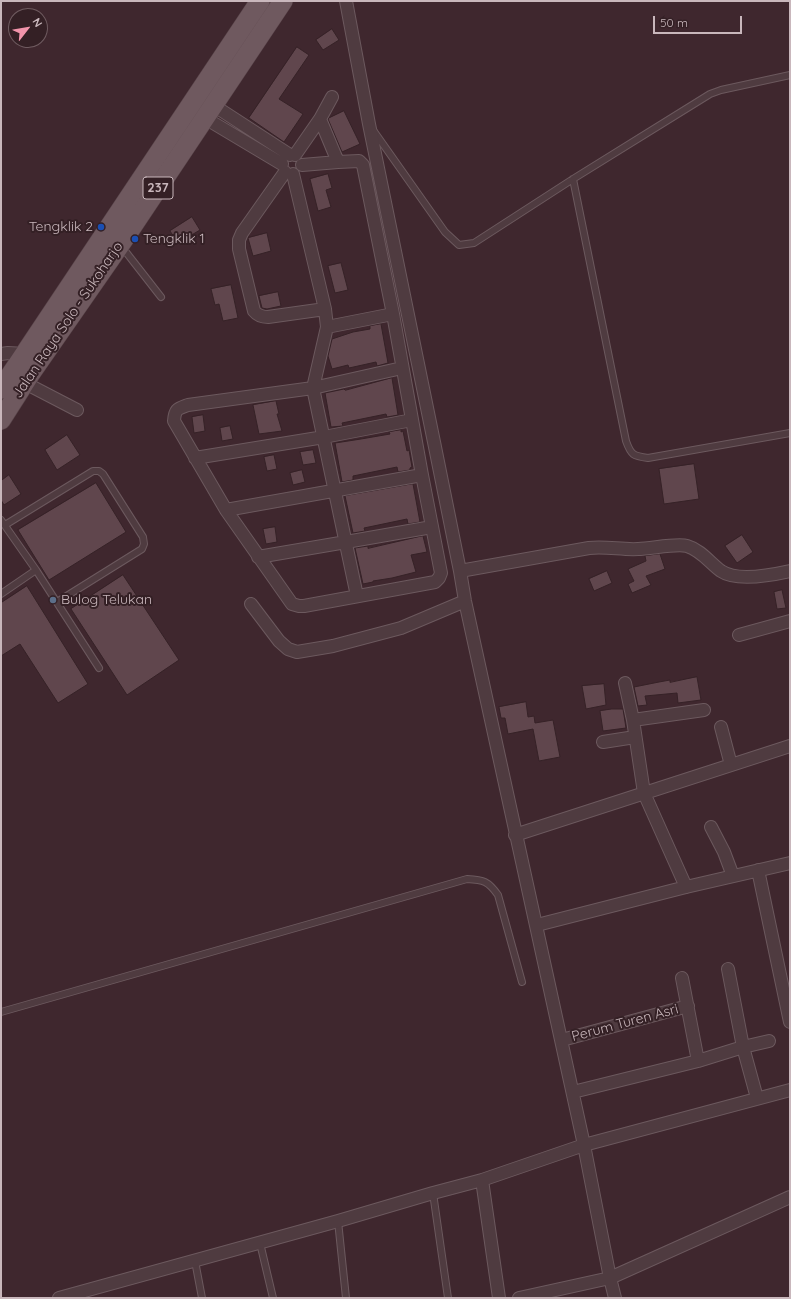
<!DOCTYPE html>
<html>
<head>
<meta charset="utf-8">
<style>
  body { margin:0 }
  #map { position:relative; width:791px; height:1299px; overflow:hidden; background:#3f272e; font-family:Quicksand,sans-serif }
  canvas { display:block }
  .frame { position:absolute; inset:0; border:2px solid #c9b7bc; pointer-events:none }
  .north { position:absolute; left:8px; top:8px; width:40px; height:40px; box-sizing:border-box; background:#342025; border:1px solid #705c61; border-radius:50%; rotate:59deg; font-size:11px; font-weight:700; line-height:16px; text-align:center; color:#c9b7bc }
  .north::after { content:''; display:block; margin:auto; width:14px; height:18px; background:#f294ab; clip-path:polygon(50% 0,100% 100%,50% 72%,0 100%) }
  .scale { position:absolute; left:653px; top:16px; width:89px; height:18px; box-sizing:border-box; border:2px solid #c9b7bc; border-top:0; padding-left:5px; font-size:12px; line-height:14px; white-space:nowrap; color:#c9b7bc; -webkit-text-stroke:3px #342025; paint-order:stroke }
</style>
</head>
<body>
<div id="map">
<canvas width="791" height="1299"></canvas>
<div class="frame"></div>
<div class="north">N</div>
<div class="scale">50 m</div>
</div>
<script>
const c = document.querySelector('canvas').getContext('2d');
c.lineJoin = 'round';
function paint(path, color) { c.fillStyle = color; c.fill(path, 'evenodd'); }
function strokePath(path, color, width, dash) { c.strokeStyle = color; c.lineWidth = width; c.lineCap = dash ? 'butt' : 'round'; c.setLineDash(dash || []); c.stroke(path); }
function drawText(font, color, halo, rows, align = 'center') {
  c.font = font + ' Quicksand,sans-serif'; c.lineWidth = 4; c.setLineDash([]); c.textBaseline = 'middle'; c.strokeStyle = halo; c.fillStyle = color; for (const [text, x, y, turn = 0] of rows) {
    c.save(); c.translate(x, y); c.rotate((+turn || 0) * Math.PI / 180); c.textAlign = isNaN(turn) ? turn : align; if (halo) c.strokeText(text, 0, 0); c.fillText(text, 0, 0); c.restore();
  }
}
const building = new Path2D(`
  M332,29L339,40L323,50L316,40Z
  M297,47L309,55L279,99L303,114L284,142L249,118Z
  M344,111L360,144L342,152L328,119L329,118Z
  M328,174L332,188L326,190L331,207L318,211L310,179Z
  M192,217L200,230L178,243L170,231Z
  M267,233L271,251L253,256L248,238Z
  M341,263L348,290L335,293L328,266Z
  M231,285L238,318L223,321L219,304L215,305L211,289Z
  M278,292L281,306L267,309L262,308L259,296Z
  M381,324L388,363L377,366L376,362L349,368L348,365L332,369L328,356L332,339L353,332L370,329V326Z
  M392,378L398,415L387,417L386,414L342,423L343,426L331,427L325,393L344,389L345,390Z
  M276,401L279,414H277L282,431L259,434L253,405Z
  M203,415L205,431L194,433L192,417Z
  M230,426L233,439L222,441L220,428Z
  M401,430V432L403,431L407,451L409,450L412,467L410,468V470L398,472L397,467L353,476V480L342,482L335,443L361,439L390,434L389,432Z
  M67,435L80,455L57,470L45,450Z
  M313,450L316,463L303,465L300,452Z
  M274,455L277,469L267,471L264,457Z
  M694,464L699,499L664,504L659,469Z
  M302,470L305,482L293,485L290,473Z
  M9,475L21,494L4,505L1,500V481Z
  M96,483L126,532L49,580L18,530Z
  M413,484L420,522L408,524L407,519L364,528L365,531L353,533L345,496Z
  M275,527L277,542L266,544L263,529Z
  M742,535L753,552L737,563L725,546Z
  M423,536L427,552L411,555L416,572L392,578L373,581V582L363,584L355,548L368,546V548Z
  M660,554L665,569L646,576L651,585L632,593L628,584L634,581L628,569L646,561L645,556Z
  M607,571L612,583L594,591L589,579Z
  M123,575L179,660L127,695L71,609Z
  M27,586L88,684L58,703L20,644L1,656V603Z
  M782,590L786,608L777,609L774,592Z
  M697,677L701,700L678,703L677,693L645,696L647,705L638,706L634,687L659,682L670,680V682Z
  M604,684L606,705L586,709L582,686Z
  M526,702L528,717L534,716L535,723L553,720L560,757L539,761L533,729L508,734L505,718H501L499,707Z
  M612,709H623L626,728L603,731L600,711Z`);
paint(building, '#60464d');
strokePath(building, '#362227', 1);
const lane = new Path2D(`
  M373,130L445,232L459,245L474,243L573,179L710,94L721,90L790,75
  M573,179L626,441C631,455 633,456 648,458L790,433
  M122,247L161,297
  M1,520L36,570L99,668
  M5,525L93,471H99L103,474L143,537L144,544L142,549L57,602
  M1,594L36,570
  M1,1012L467,879C484,880 488,881 498,895L522,982
  M433,1193L448,1298
  M338,1221L346,1298
  M260,1243L273,1298
  M195,1261L202,1298`);
const street = new Path2D(`
  M346,1L369,124L434,442L460,571L465,601L584,1145L610,1278L615,1298
  M213,105L290,155
  M205,118L282,164
  M295,155L320,119L332,97
  M338,162L359,161L363,165L393,314L422,475
  M302,165L338,162L320,119
  M285,172L242,233L239,240V249L254,311C258,316 262,317 268,317L325,309
  M293,174L325,309L327,327L313,388L357,596
  M327,327L393,314
  M1,354L8,353L26,354
  M25,383L77,410
  M195,458L324,437L412,420
  M226,510L422,475L441,573L439,578L435,582L304,606H299L292,604L226,510L174,421C175,409 177,409 188,405L313,388L402,368
  M258,557L346,542L432,527
  M460,571L589,548C606,546 622,550 638,549C650,549 677,543 687,546C701,550 710,563 721,571C737,582 772,575 790,571
  M251,604L279,641L288,649L297,652L333,646L401,628L465,601
  M739,635L790,621
  M625,683L633,720L644,793L686,887
  M633,720L704,710
  M721,727L731,765
  M603,742L635,737
  M711,827L724,852L733,876
  M515,835L790,746
  M758,870L790,1022
  M537,925L686,887L790,863
  M728,969L743,1047L757,1098
  M682,978L698,1061
  M562,1040L688,1006
  M573,1092L698,1061L743,1047L769,1041
  M482,1180L499,1298
  M59,1298L338,1221L433,1193L482,1180L584,1145L790,1090
  M519,1298L610,1278L790,1197`);
const primary = new Path2D(`
  M1,389L260,1
  M1,420L31,373L120,245L283,1`);
strokePath(lane, '#6c595e', 8);
strokePath(street, '#6c595e', 14);
strokePath(primary, '#584449', 20);
strokePath(lane, '#4f3b40', 6);
strokePath(street, '#4f3b40', 12);
strokePath(primary, '#6f595f', 19);
for (const [x, y, r, color] of [
  [101,227,4,"#1a4fb4"],
  [135,239,4,"#1a4fb4"],
  [53,600,4,"#5c6f8a"]
]) { const dot = new Path2D(); dot.arc(x, y, r, 0, 2 * Math.PI); c.fillStyle = color; c.fill(dot); strokePath(dot, '#342025', 1.5); }
for (const [x, y, w] of [
  [158,188,30]
]) { const box = new Path2D(); box.roundRect(x - w / 2, y - 11, w, 22, 3); c.fillStyle = '#342025'; c.fill(box); strokePath(box, '#c9b7bc', 1); }
drawText('bold 13px', '#c9b7bc', null, [
  ["237",158,188]
]);
drawText('14px', '#c9b7bc', '#342025', [
  ["Tengklik 2",93,227,"right"],
  ["Tengklik 1",143,239],
  ["Bulog Telukan",61,600]
], 'left');
drawText('14px', '#c9b7bc', '#342025', [
  ["Jalan Raya Solo - Sukoharjo",68,320,-56],
  ["Perum Turen Asri",625,1023,-15]
]);
</script>
</body>
</html>
